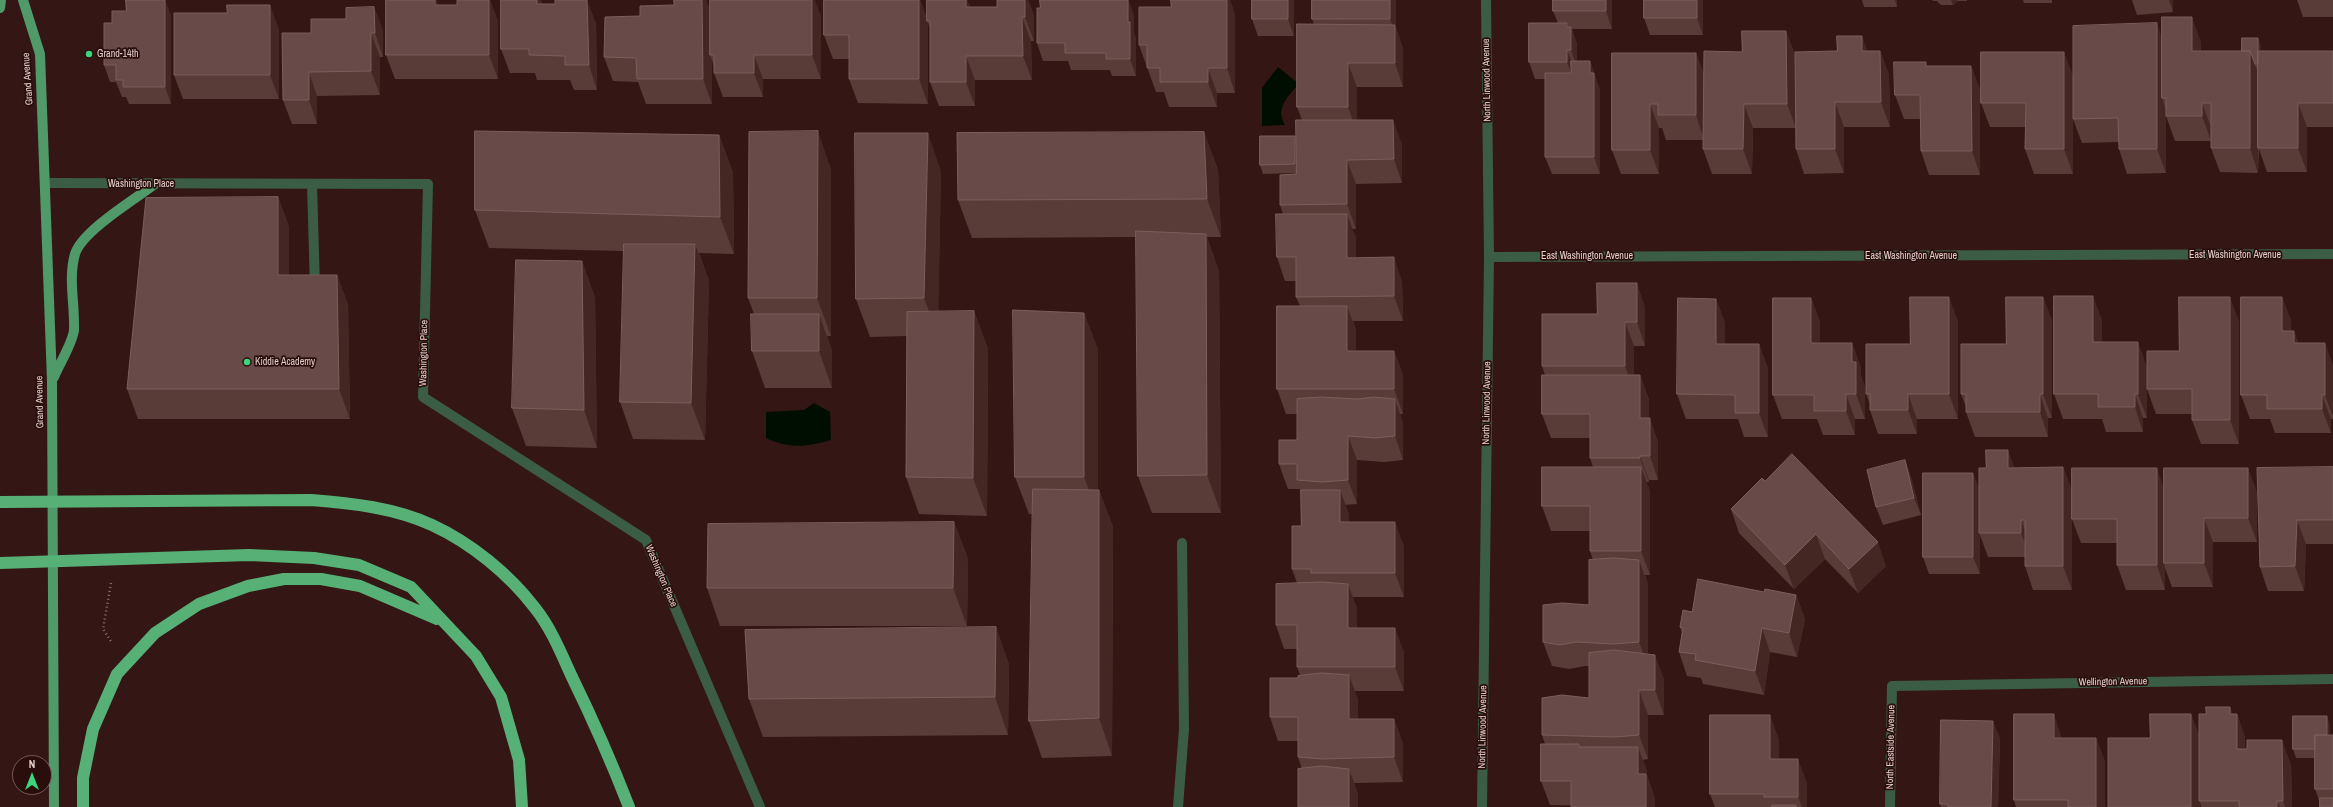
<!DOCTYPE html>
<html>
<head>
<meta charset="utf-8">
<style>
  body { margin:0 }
  #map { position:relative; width:2333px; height:807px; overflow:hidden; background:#341715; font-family:"Archivo Narrow",sans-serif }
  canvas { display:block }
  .north { position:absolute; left:12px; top:755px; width:40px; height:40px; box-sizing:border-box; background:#290e0c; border:1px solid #735b59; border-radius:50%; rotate:0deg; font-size:11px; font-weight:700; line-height:16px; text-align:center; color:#e3cecc }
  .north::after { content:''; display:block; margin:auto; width:14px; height:18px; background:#3bd77e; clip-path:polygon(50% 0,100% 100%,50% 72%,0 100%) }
</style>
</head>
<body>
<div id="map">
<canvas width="2333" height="807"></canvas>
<div class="north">N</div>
</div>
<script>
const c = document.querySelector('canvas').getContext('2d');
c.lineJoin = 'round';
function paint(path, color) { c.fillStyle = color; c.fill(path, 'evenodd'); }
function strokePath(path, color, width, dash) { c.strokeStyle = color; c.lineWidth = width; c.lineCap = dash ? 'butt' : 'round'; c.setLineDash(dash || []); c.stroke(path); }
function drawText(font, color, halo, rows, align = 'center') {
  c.font = font + ' "Archivo Narrow",sans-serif'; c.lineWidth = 3.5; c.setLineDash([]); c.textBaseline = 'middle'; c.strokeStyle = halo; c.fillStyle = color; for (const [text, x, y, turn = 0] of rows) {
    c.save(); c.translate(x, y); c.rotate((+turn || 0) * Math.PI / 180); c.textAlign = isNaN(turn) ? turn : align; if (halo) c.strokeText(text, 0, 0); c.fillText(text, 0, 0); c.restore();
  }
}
paint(new Path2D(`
  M1278,67L1299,84C1288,96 1275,108 1285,125L1262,126V88Z
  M814,403L830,412L831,440C807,447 789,449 766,438V412L804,410Z`), '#000e02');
strokePath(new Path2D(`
  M111,583L103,629L112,643`), '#8a716f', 2.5, [1, 3]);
strokePath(new Path2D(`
  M45,183L428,184L423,397L646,540L760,807
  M312,184L315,288
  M1489,257L2333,254
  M1178,807L1184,729L1182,543
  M1482,807L1489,257L1486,0
  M1890,807L1892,686L2333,679`), '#3b5d45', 10);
strokePath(new Path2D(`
  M23,0L40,54L52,381L54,807
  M0,8L1,0
  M54,377C59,365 73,342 74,330C75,305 68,278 75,254C82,231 135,199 155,184`), '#509969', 10);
strokePath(new Path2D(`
  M0,502L311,500C352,503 395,508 432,525C471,543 509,574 535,608C551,628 561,653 572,677C593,720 612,763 629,807
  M0,563L249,555L314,558L359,565L411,587L476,656L501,697L519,760L522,807
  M83,807V778L93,729L117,674L155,633L199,604L248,586L284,579H321L360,586L437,619`), '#57b176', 12);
paint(new Path2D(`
  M386,0H436L438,5H457V0H490L498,22V79H395L386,55Z
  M674,0H706L710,12L821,16V79H763V97H723L714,73V68L712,60V104H646L638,82L613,81L604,57L640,16L674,5Z
  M824,0H920L927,19V0H967L970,7H997V0H1028L1034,16V41H1031L1032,80H975V106H939L930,82V28L928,23V104L858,103L849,79V59H833L824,35Z
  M1040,0H1128L1134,16V33L1136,39V76H1112L1110,70H1071L1068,61H1043L1037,43L1040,8Z
  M1171,0H1230L1235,15V93H1217V107H1169L1164,92H1156L1139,45L1171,7Z
  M1294,0V36H1258L1252,19Z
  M1396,0V28L1403,49V87H1357V120L1402,144V183L1356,184V229H1352L1356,238V258L1402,281L1403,321H1353L1356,330V351H1394L1403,375V414H1400L1403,423V460L1384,462L1357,460V504L1345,505L1349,514V522L1404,546V597H1352L1357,608V628L1404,652V691H1354L1358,699V719H1394L1403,744V782L1354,783L1358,794V807L1302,769L1298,757V741H1278L1270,717L1300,675L1297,667V649H1284L1276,625L1297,583L1292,569L1301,526V493L1300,489H1288L1279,464L1297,440V414H1286L1277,389L1300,306L1296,297V281H1285L1277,257L1283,214L1280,205L1296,173L1263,174L1260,165L1296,139L1302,120L1297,107L1314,24L1312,19Z
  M1612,0V29H1572L1577,44V61H1590L1600,90V174H1552L1545,157V79H1535L1529,62L1558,23L1553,11Z
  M1703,0V35H1650L1644,18Z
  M1862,0H1897V7H1864Z
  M1932,0H1967V1H1958L1953,5H1941L1937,1H1933Z
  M2023,0H2052V3H2024Z
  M2132,0H2173V12L2137,15Z
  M2297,0H2333V17H2303Z
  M374,7L383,31V57H380V95L317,96V124H292L283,100L311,33L346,19Z
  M171,15V104H129L126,97H122L116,82H110L104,65L112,23Z
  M596,23L597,90H574L570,80H537L535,73H510L501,49Z
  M279,29V99H183L174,75Z
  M1786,31L1795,55V93L1867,51H1880L1889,75L1890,127H1844V173L1804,174L1796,149V128H1753L1752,174H1712L1703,149L1704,140H1666L1662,128H1659V174H1621L1612,150V53H1696L1704,75L1742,52Z
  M2162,38L2201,42V51H2242L2258,38L2261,47V51H2333V127H2307V172H2267L2259,149L2258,173L2220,172L2211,148V141H2175L2166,116V110V173L2127,174L2119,149V142L2082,143L2073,119V91V174H2034L2025,149L2026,127H1990L1981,103L2073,76Z
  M1928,66H1971L1980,90V175H1929L1921,151L1920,119H1904L1895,95Z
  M1204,132L1218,170L1221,237H1207L1219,272L1221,513H1152L1138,476L1136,237L972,238L958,200Z
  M719,135L733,173L734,254L699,253L709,281L705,440L633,439L620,402L624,251L489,248L475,210Z
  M831,169V336H827L832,351V388H765L752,351L754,314L748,298Z
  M941,171L938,312L974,311L988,349L987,516L919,514L906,477L907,336L870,337L856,299Z
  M278,197L289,227V275H337L348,305L350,419H138L127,389Z
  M582,261L595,298L597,448L526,446L512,408Z
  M2043,297L2052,321V418H2048V437H1975L1966,412V407L1961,394L2006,344Z
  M2282,297L2291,321V331H2294L2298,343L2333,365V419H2331V433H2275L2270,419H2250L2241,395Z
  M1811,298L1820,322V343H1852L1861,368V376L1865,387V419H1855V435H1823L1817,419H1782L1773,395Z
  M1716,299L1725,323V344H1759L1768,369V437H1744L1738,419H1686L1677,394Z
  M1645,307V346H1634V375H1640L1649,400V418L1658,442V480H1649V482H1646L1650,491V575H1645L1648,585V654L1664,679V715H1648V759L1643,760L1647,771V775L1655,799V807L1550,805L1541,781L1545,744L1542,735L1589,698V666H1585L1569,669L1552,666L1543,642L1589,605L1593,560L1590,551V531H1551L1542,506L1593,467L1590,458V438H1551L1542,414L1545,375L1542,366L1597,314Z
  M1084,313L1098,350V490H1099L1113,527L1112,756L1042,758L1029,721L1033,514H1029L1015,477Z
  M2102,320V342L2147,367V418H2143V432H2106L2102,419H2063L2054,394Z
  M1958,321V419H1917V434H1878L1870,410V404L1866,394L1910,344Z
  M2239,321V444H2201L2192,420V414H2156L2147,389L2179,351Z
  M1905,460L1911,477L1921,515L1883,525L1876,507Z
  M2063,467L2072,491V590H2033L2025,566V557H1988L1980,535V574H1929L1923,557L1979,488L2015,468Z
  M2333,467V544H2306L2304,591H2268L2260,567Z
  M1765,481L1886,566L1858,593L1825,559L1794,589L1739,533L1731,509Z
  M2164,487L2257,492V542H2213V587H2172L2165,568V590H2126L2117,565V543H2081L2072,519Z
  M954,522L968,559L967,626H720L707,588Z
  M1764,592L1796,595L1805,619L1797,657L1770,652L1764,695L1703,684L1701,678L1687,676L1679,652L1682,633L1680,627L1692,612Z
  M996,627L1009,665L1008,735L763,737L749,699Z
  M2230,707L2232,714H2237L2245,738V749L2291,764L2292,807H2201L2200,802V807L2150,738L2191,714L2199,736L2206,714Z
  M2330,725V735H2333V807L2320,803L2315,789V758H2296L2293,749Z
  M2000,738L1998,807H1941L1940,804Z
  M2062,738H2096L2105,762V807H2016L2014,800Z
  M1779,739V759L1807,783V807H1715L1710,794Z`), '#593b38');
paint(new Path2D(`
  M165,0L171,15V104L165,87Z
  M435,0H436L444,22L435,5Z
  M489,0H490L498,22V79L489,55Z
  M537,0H541L546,15L537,4Z
  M587,0L596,23L597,90L589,65Z
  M702,0H706L711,15L710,55L712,60V104L703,79Z
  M812,0H815L821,16V79L812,55Z
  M919,0H920L928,23V104L919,79Z
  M966,0H967L975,22L966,7Z
  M1025,0H1028L1034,16V41L1025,17Z
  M1128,0L1134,16V33L1136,39V76L1130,59L1128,22Z
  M1227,0H1230L1235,15V93L1227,68Z
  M1288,0H1294V36L1288,19Z
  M1390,0H1396V28L1403,49V87L1395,63V32L1390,19Z
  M1606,0H1612V29L1606,11Z
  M1697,0H1703V35L1697,18Z
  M1895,0H1897V7Z
  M1951,0H1957L1958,1L1953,5Z
  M2169,0H2173V12Z
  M270,5L279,29V99L270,75Z
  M374,7L383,31V57L375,33Z
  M1022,17L1031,41L1032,80L1023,56Z
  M2192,17L2201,42V75L2192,51Z
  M1567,23L1571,33V27L1577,44V67L1571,50L1567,27Z
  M2157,23L2165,48L2162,98L2166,110V173L2157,149Z
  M1786,31L1795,55L1796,128L1787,104Z
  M371,33L380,57V95L371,71Z
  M1862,36L1871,61L1862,51Z
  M2258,38L2261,47V73L2258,64Z
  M1567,50L1574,67V79L1567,62Z
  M1880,51L1889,75L1890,127L1881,102Z
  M2250,51L2259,76L2258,148V173L2250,148Z
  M2064,52L2073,76V174L2064,149Z
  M1696,53L1704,77V140L1696,115Z
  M754,55L763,79V97L754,73Z
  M966,56L975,80V106L966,82Z
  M1590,61L1600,90V174L1594,157L1590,73Z
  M1348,63L1357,87V132L1348,107Z
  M1971,66L1980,90V175L1972,151Z
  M1208,68L1217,93V107L1208,82Z
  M309,72L317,96V124L309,100Z
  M1835,102L1844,127V173L1835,149Z
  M2202,103L2211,127V141L2202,116Z
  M2298,103L2307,127V172L2298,148Z
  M1650,104L1659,128V174L1650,150Z
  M1744,104L1753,128L1752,174L1743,149Z
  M1393,120L1402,144V183L1394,159Z
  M818,131L831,169V336L817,298Z
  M1204,132L1218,170L1221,237L1207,199Z
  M928,133L941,171L938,335L924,298Z
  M719,135L733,173L734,254L720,217Z
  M1295,136L1298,145L1299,173L1295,164Z
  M1347,160L1356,184V229L1347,204Z
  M278,197L289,227V305L278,275Z
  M1347,214L1356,238V282L1347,258Z
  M1206,234L1219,272L1221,513L1207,475Z
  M695,244L709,281L705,440L691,403Z
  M1394,257L1402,281L1403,321L1394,296Z
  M582,261L595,298L597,448L584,410Z
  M337,275L348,305L350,419L339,389Z
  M1637,283L1645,307V346L1637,322Z
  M2093,296L2102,320V367L2093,342Z
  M1949,297L1958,321V419L1949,394Z
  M2043,297L2052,321V418L2043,394Z
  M2230,297L2239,321V444L2230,420Z
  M2282,297L2291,321V355L2282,331Z
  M1811,298L1820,322V368L1811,343Z
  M1716,299L1725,323V368L1716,344Z
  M1347,306L1356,330V375L1347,351Z
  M974,311L988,349L987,516L973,478Z
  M1084,313L1098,350V514L1084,477Z
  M819,314L832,351V388L819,351Z
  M1625,322L1634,346V391L1625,366Z
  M2294,331L2303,355L2294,343Z
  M2138,342L2147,367V418L2138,394Z
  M1852,343L1861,368V376L1865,387V419L1856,394L1852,362Z
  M2325,343L2333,365V417L2325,395Z
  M1759,344L1768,369V437L1759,413Z
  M1394,351L1403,375V414L1394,389Z
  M1640,375L1649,400V442L1640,418Z
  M1846,394L1855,419V435L1846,411Z
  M1908,394L1917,419V434L1908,410Z
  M2040,394L2048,418V437L2040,412Z
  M2135,394L2143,418V432L2135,407Z
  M2322,395L2331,419V433L2322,409Z
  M1395,399L1403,423V460L1395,436Z
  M1650,418L1658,442V480L1650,456Z
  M1348,436L1357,460V504L1348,480Z
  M2008,450L2017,474L2008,468Z
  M1640,456L1649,480V482L1640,458Z
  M1905,460L1911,477L1921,515L1914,498Z
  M1641,467L1650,491V575L1641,551Z
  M2063,467L2072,491V590L2063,566Z
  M2157,468L2165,492L2164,563L2165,568V590L2157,565Z
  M2248,468L2257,492V542L2248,518Z
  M1973,473L1980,490L1979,533L1980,535V574L1973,557Z
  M1099,490L1113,527L1112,756L1099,718Z
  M1340,490L1349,514V546L1340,522Z
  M2204,518L2213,542V587L2204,563Z
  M2021,520L2030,544V557L2021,533Z
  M2297,520L2306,544L2304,591L2295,566Z
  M954,522L968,559L967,626L953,588Z
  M1395,522L1404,546V597L1395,573Z
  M1816,534L1825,559L1794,589L1785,565Z
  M1878,542L1886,566L1858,593L1849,569Z
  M1639,560L1648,585V666L1639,642Z
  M1348,584L1357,608V652L1348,628Z
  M1796,595L1805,619L1797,657L1789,633Z
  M996,627L1009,665L1008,735L995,697Z
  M1395,628L1404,652V691L1395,667Z
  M1762,628L1770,652L1764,695L1755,671Z
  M1655,655L1664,679V715L1655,690Z
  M1349,675L1358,699V744L1349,719Z
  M1639,690L1648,715V759L1639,735Z
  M2230,707L2237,725V714L2245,738V773L2237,749L2230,714Z
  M2054,714L2062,739L2054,738Z
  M2191,714L2200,738V807H2191Z
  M1770,715L1779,739V783L1770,759Z
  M2327,716L2330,725V758L2327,749Z
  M1394,719L1403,744V782L1394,757Z
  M1993,721L2000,738L1998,807H1991Z
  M2096,738L2105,762V807H2096Z
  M2282,740L2291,764L2292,807H2285L2283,801Z
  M1638,747L1647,771V775L1655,799V807H1646L1638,774Z
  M1798,759L1807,783V807H1802L1798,797Z
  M1349,769L1358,794V807H1349Z
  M2277,801L2280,807H2277Z`), '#442623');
const building = new Path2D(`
  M126,0H165V87H123V80H116V65H104V23H112V11H126Z
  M386,0H435V5H457V0H489V55H386Z
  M501,0H537V4H555V0H587L589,65H565V56L529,55V49H501Z
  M674,0H702L703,79H637L636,58L604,57L605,17L640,16V6L674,5Z
  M710,0H812V55H754V73H714V55H710Z
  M824,0H919V79H849V35H824Z
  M927,0H966V7H997V0H1025V17H1022L1023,56H966V82H930V21H927Z
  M1040,0H1128V22H1130V59H1106V53H1065V43H1037V8H1040Z
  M1171,0H1227V68H1208V82H1160V68H1147V45H1139V7H1171Z
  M1252,0H1288V19H1252Z
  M1312,0H1390V19H1312Z
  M1553,0H1606V11H1553Z
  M1644,0H1697V18H1644Z
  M227,5H270V75H174V13H227Z
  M374,7L375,33H371V71L309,72V100H283L282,33H311V19H346V8Z
  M2162,17H2192V51H2250V148H2211V103H2202V116H2166V98H2162Z
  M1529,23H1567V27H1571V50H1567V62H1529Z
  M2157,23V149H2119L2118,118L2073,119V26Z
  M1297,24L1395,25V63H1348V107H1297Z
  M1742,31H1786L1787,104H1744L1743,149H1703L1704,51L1742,52Z
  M1837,36H1862V51H1880L1881,102H1835V149H1796L1795,52L1837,51Z
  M2242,38H2258V64H2255L2250,51H2242Z
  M2258,51H2333V103H2298V148H2258Z
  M1981,52H2064V149H2025L2026,103H1981Z
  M1612,53H1696V115H1658V104H1650V150H1612Z
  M1571,61H1590V73H1594V157H1545V73H1571Z
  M1894,62H1926V66H1971L1972,151H1921L1920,95H1895Z
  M1296,120H1393L1394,159L1347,160V204L1280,205V175L1296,174Z
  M475,131L719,135L720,217L475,210Z
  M818,131L817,298H748L749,132Z
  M1204,132L1207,199L958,200L957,133Z
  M855,133H928L924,298L856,299Z
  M1260,136H1295V164L1260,165Z
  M278,197V275H337L339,389H127L146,198Z
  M1276,214H1347V258L1394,257V296L1296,297V257H1277Z
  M1136,231L1206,234L1207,475L1138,476Z
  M624,244H695L691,403L620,402Z
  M516,260L582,261L584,410L512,408Z
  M1597,283H1637V322H1625V366H1542V314H1597Z
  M2054,296H2093V342H2138V394H2135V407H2098V394H2054Z
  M1910,297H1949V394H1908V410H1870V394H1866V344H1910Z
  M2006,297H2043V394H2040V412H1966V394H1961V344H2006Z
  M2179,297H2230V420H2192V389H2147V351H2179Z
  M2241,297H2282V331H2294V343H2325V395H2322V409H2267V395H2241Z
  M1678,298L1716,299V344H1759V413H1735V395L1677,394Z
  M1773,298H1811V343H1852V362H1856V394H1846V411H1814V395H1773Z
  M1277,306H1347V351H1394V389H1277Z
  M1013,310L1084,313V477H1015Z
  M974,311L973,478L906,477L907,312Z
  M751,314H819V351H752Z
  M1542,375H1640V418H1650V456H1640V458H1590V414H1542Z
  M1321,397L1358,399L1374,397L1395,399V436L1375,438L1348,436V480L1322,482L1297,480V464H1279V440H1297V399Z
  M1986,450H2008V468L2063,467V566H2025V520H2021V533H1979V468H1986Z
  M1792,454L1878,542L1849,569L1816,534L1785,565L1731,509L1762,478L1765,481Z
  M1905,460L1914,498L1876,507L1867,470Z
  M1542,467H1641V551H1590V506H1542Z
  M2333,467V520H2297L2295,566L2260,567L2257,468Z
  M2072,468H2157V565H2117V519H2072Z
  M2164,468H2248V518H2204V563H2164Z
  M1923,473H1973V557H1923Z
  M1033,489L1099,490V718L1029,721Z
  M1301,490H1340V522H1395V573H1311V569H1292V526H1301Z
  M954,522L953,588H707L708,524Z
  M1614,558L1639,560V642L1614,644L1576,642L1560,645L1543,642V605L1562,603L1589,605V560Z
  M1698,579L1764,592L1765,589L1796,595L1789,633L1762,628L1755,671L1695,660L1696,654L1679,652L1683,628L1680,627L1683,610L1692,612Z
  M1322,582L1348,584V628H1395V667H1297V625H1276V584Z
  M996,627L995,697L749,699L745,630Z
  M1614,650L1655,655V690H1639V735L1615,737L1542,735V698L1562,695L1589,698V653Z
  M1322,673L1349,675V719H1394V757L1322,759L1298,757V717H1270V678H1298V676Z
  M2206,707H2230V714H2237V749H2247V740H2282L2283,801H2277V807H2239V801H2199V714H2206Z
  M2014,714H2054V738H2096V807H2068V800H2014Z
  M2150,714H2191V807H2108V738H2150Z
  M1710,715H1770V759H1798V797H1764V794H1710Z
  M2293,716H2327V735H2315V749H2293Z
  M1941,720L1993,721L1991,807H1948V804H1940Z
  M2315,735H2333V789H2315Z
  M1541,744H1579V747H1638V774H1646V807H1571V781H1541Z
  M1322,766L1349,769V807H1298V769Z
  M2320,798H2333V807H2320Z
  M1772,805H1796V807H1772Z`);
paint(building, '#684b48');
strokePath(building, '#7b5f5d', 1);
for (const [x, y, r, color] of [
  [89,54,4,"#3bd77e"],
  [247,362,4,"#3bd77e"]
]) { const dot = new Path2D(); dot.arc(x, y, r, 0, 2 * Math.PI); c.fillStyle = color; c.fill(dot); strokePath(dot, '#290e0c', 1.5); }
drawText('10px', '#e3cecc', '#290e0c', [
  ["Grand-14th",97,54],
  ["Kiddie Academy",255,362]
], 'left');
drawText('10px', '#e3cecc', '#290e0c', [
  ["Grand Avenue",28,79,-94],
  ["North Linwood Avenue",1487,80,-91],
  ["Washington Place",141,184],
  ["East Washington Avenue",2235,255],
  ["East Washington Avenue",1587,256],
  ["East Washington Avenue",1911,256],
  ["Washington Place",424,353,-89],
  ["Grand Avenue",40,402,-91],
  ["North Linwood Avenue",1487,403,-89],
  ["Washington Place",661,576,67],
  ["Wellington Avenue",2113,682,-1],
  ["North Linwood Avenue",1483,727,-89],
  ["North Eastside Avenue",1891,747,-89]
]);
</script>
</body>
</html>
